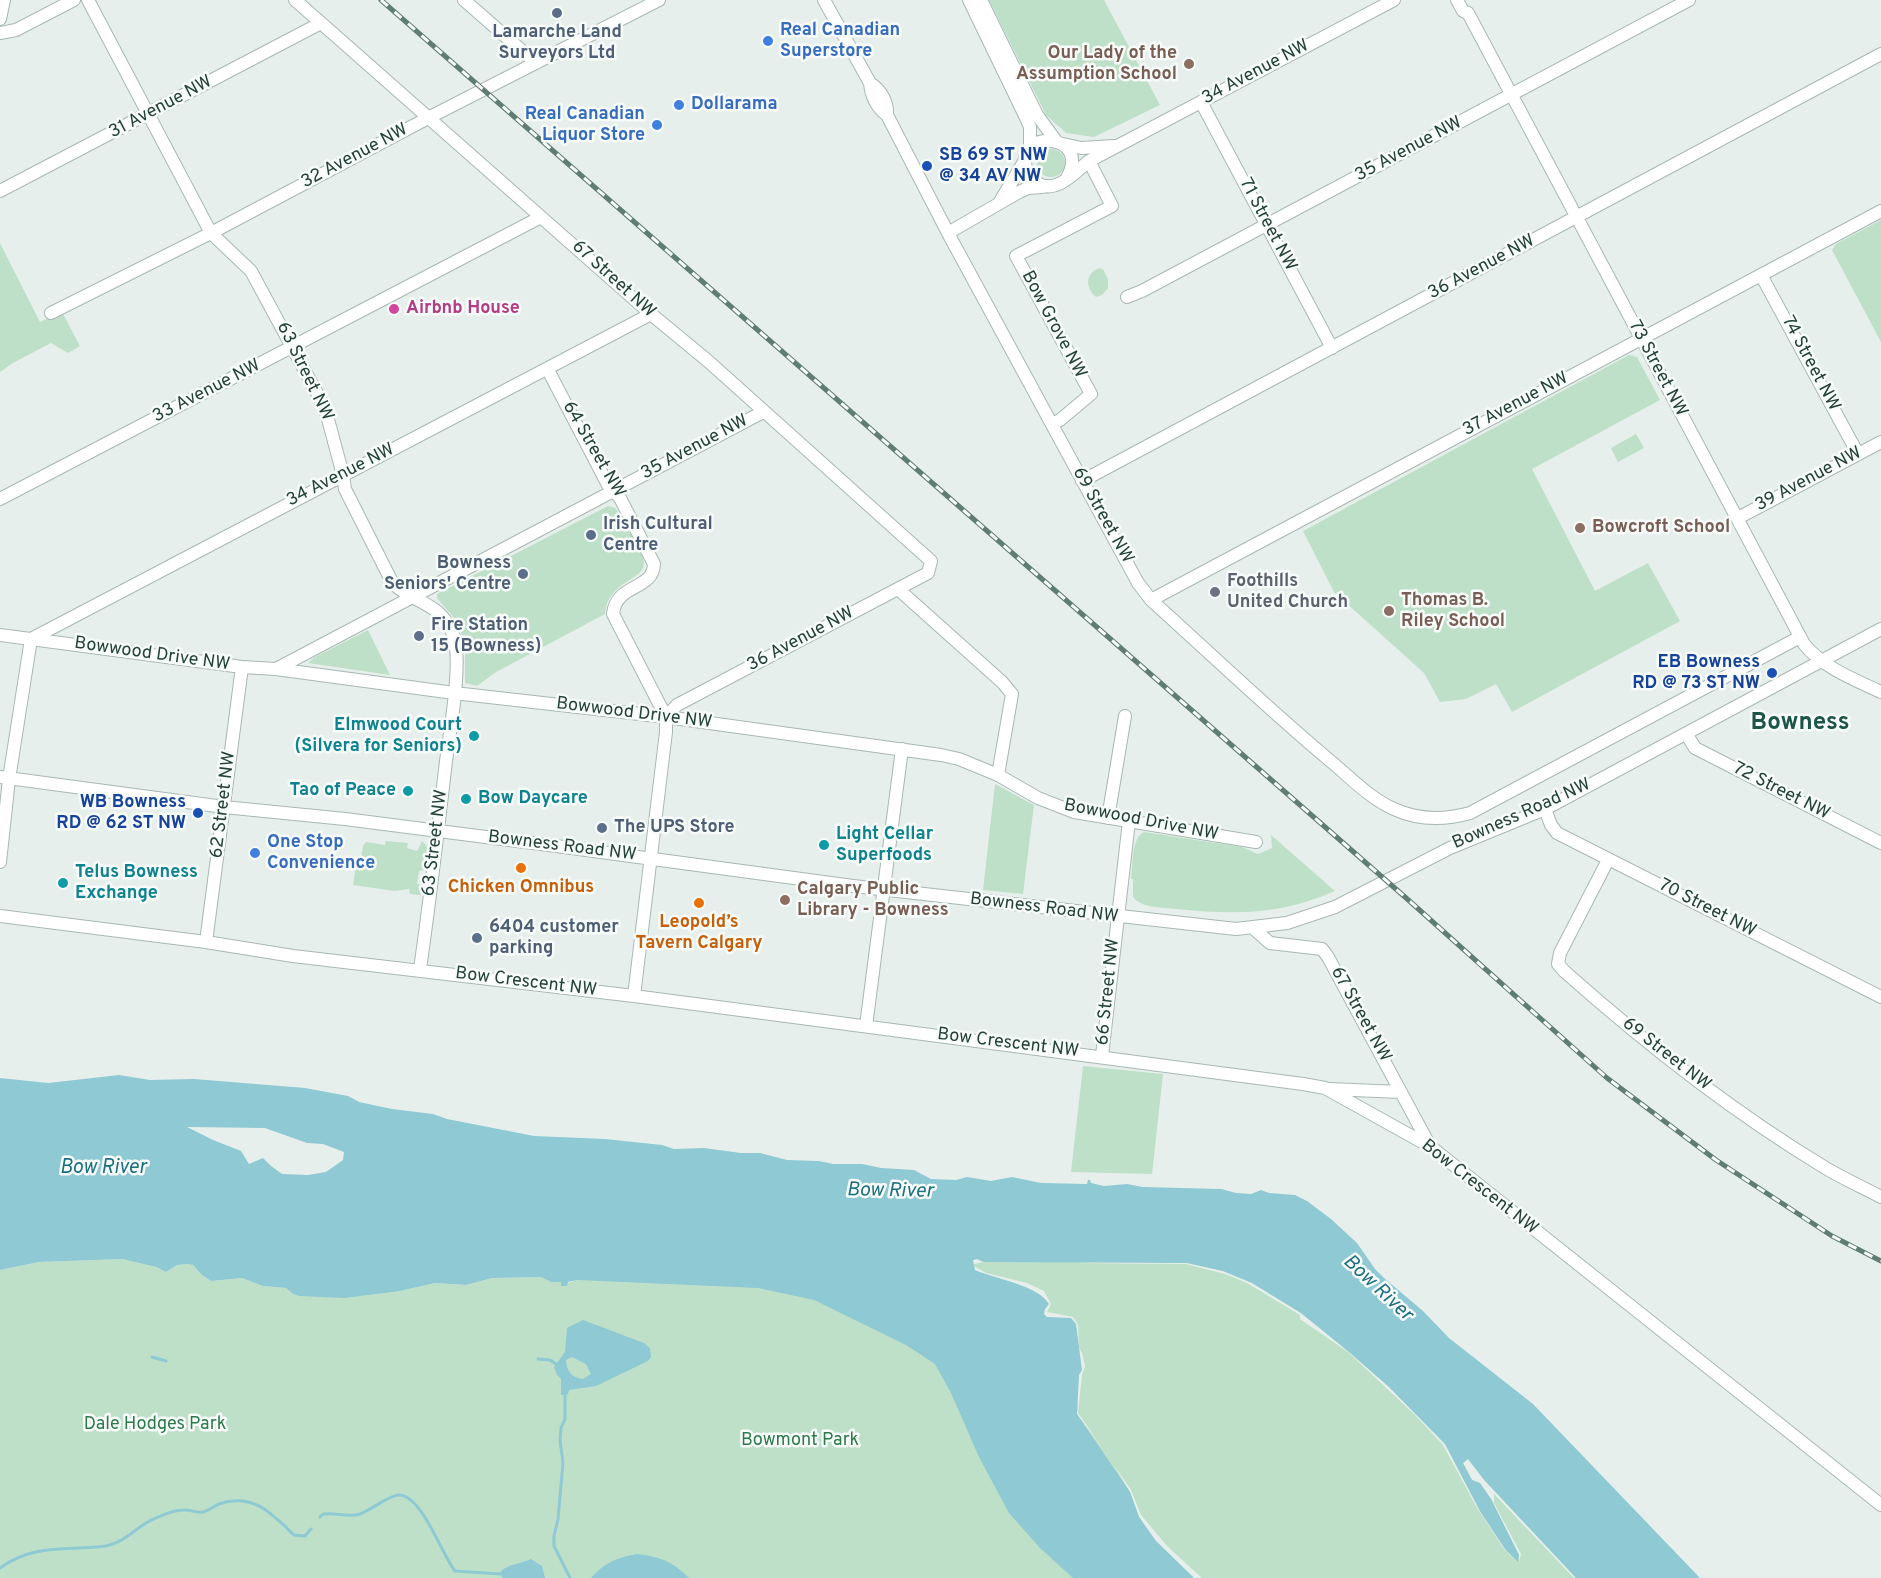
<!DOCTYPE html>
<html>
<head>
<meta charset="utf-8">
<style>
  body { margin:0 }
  canvas { display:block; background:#e6efeb }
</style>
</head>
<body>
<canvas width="1881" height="1578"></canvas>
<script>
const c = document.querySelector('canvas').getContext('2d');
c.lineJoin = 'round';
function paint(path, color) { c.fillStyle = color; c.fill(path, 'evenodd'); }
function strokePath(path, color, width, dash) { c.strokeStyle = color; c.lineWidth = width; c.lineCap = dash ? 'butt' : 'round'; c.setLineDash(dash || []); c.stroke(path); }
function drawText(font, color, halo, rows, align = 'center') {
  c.font = font + ' Overpass,sans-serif'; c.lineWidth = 5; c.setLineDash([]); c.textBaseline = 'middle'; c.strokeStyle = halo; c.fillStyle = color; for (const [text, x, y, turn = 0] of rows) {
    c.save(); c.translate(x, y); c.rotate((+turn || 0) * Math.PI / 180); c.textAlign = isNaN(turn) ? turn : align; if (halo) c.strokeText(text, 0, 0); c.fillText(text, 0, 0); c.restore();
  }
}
paint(new Path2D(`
  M989,0H1104L1160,105L1094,137L1066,133L1046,115Z
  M1037 163a14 14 0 1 1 28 0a14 14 0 1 1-28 0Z
  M1881,220V342L1832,250L1836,244Z
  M0,243L40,322L62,312L80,346L68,353L51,343L13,363L0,372Z
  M1099,268L1103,269L1108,279V288L1102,295L1096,297C1085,287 1085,274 1099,268Z
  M1629,355L1637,357L1660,400L1532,469L1595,591L1648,563L1680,621L1512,712L1496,684L1466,699L1440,702L1424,673L1334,592L1303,531Z
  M1636,434L1644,448L1618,462L1611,448Z
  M608,506L615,508L618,512C624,524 643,550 644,563C644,581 607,581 605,614L496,672L477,686L465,683V643L460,630L454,618L437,598V594Z
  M368,630L390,675L308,663L315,657Z
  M995,784L1034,805L1023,894L983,890Z
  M1144,832L1242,847L1258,854L1272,848L1271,835L1335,891C1281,915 1234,915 1176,909C1162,907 1143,909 1133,897V879H1131C1133,865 1131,838 1144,832Z
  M386,841L408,843L407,848L417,851L422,841L427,846L424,870L419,871L417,884L422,885L421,895L410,894L409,889L395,891L353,885L357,859L361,858L363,846L366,842L385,845Z
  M1083,1066L1163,1074L1152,1174L1071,1172Z
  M1251,1235L1465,1443L1485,1481L1468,1459L1463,1463L1472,1480L1480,1483L1491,1499L1519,1555V1562L1521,1554L1494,1503V1494L1574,1578H1202L1167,1546L1141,1515L1131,1490L1114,1465L1130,1492L1139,1517L1156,1541L1194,1578L1040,1472L1078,1404L1077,1414L1105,1452L1078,1413L1082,1375L1085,1366L1082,1353L1079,1347L1078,1325L1073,1317L1047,1312L1051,1304L1044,1291L1027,1283L986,1273L974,1266V1264L983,1262L977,1259L972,1260L970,1251ZM1116,1261L1187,1263L1223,1271L1252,1283L1301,1313L1349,1352L1389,1387L1445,1444L1480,1511L1505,1549L1519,1564L1504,1549L1476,1506L1443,1445L1414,1414L1348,1352L1300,1319V1315L1247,1283L1225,1274L1186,1264L1072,1263Z
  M846,1236L1090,1578H0V1270L39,1262L122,1259L156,1267L166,1272L177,1265L187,1264L193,1265L202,1275L211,1281L242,1278L263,1286L286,1288L293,1294L299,1296L400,1291L435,1283L466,1285L492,1278L541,1277L551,1282H561V1285L578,1280H621Z`), '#bfe0c8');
paint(new Path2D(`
  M119,1075L150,1080L194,1079L305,1088L348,1096L359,1102L392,1109L433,1114L447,1119L534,1136L605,1139L662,1145L674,1149L704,1148L741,1153H760L787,1160L819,1161L833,1164H862L881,1168L914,1170L931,1179L956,1180L967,1177L991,1181L1012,1177L1041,1183L1087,1184L1088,1180H1090L1091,1183L1104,1186L1127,1184L1143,1187L1221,1189L1236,1193L1251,1194L1261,1190L1269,1193L1295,1195L1307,1201L1331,1219L1357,1243L1375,1269L1384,1278L1423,1311L1449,1338L1533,1404L1700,1578H1576L1485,1481L1468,1459L1463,1463L1472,1480L1480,1483L1491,1499L1519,1555L1518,1562L1505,1549L1480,1511L1445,1444L1389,1387L1349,1352L1301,1313L1252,1283L1223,1271L1187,1263L984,1262L977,1259L973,1260L975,1270C995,1279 1038,1285 1049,1304L1045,1309L1044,1314L1047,1317L1071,1318L1076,1324L1082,1370L1079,1375L1077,1414L1130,1492L1139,1517L1156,1541L1194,1578H1073L1040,1548L1009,1513L979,1457L951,1393L935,1364L906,1345L814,1300L758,1288L578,1280L568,1282L567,1286H561V1282H551L541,1277L492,1278L466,1285L435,1283L400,1291L344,1298L299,1296L293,1294L286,1288L263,1286L242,1278L211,1281L202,1275L193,1265L187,1264L177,1265L166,1272L156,1267L122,1259L39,1262L0,1270V1078L48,1083ZM187,1127L265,1128L307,1143L323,1144L344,1152L343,1160L326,1172L308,1175L282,1174L271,1166L263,1158L249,1164L241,1151L213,1140Z
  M583,1320L644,1343L650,1348L651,1357L648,1361L596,1386L569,1390L568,1394L561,1395V1379L557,1375L554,1367L565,1352L567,1328ZM572,1357L586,1364L591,1374L583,1379C571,1377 567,1372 566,1360Z
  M637,1554C661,1557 672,1561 689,1578H591C604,1563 618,1557 637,1554Z
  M531,1559L542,1566L545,1578H502L501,1571C507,1565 522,1563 531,1559Z`), '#8ec9d4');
strokePath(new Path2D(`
  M152,1357L166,1361
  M538,1359L550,1360L556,1364
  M565,1394V1419L561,1428L560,1440L563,1463L558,1519L554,1536V1546L570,1578
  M320,1517L323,1514C336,1512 347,1518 360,1514C371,1510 388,1496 398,1495C421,1493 442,1555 455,1571L501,1574
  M0,1568C34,1543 67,1551 106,1546C122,1543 133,1531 146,1523C157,1517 171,1510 185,1510C191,1510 197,1513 203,1512C209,1511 214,1506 219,1504C253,1492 272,1514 294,1535L305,1536L311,1529`), '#8ec9d4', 3);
const minor = new Path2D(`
  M88,0L211,233L251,271L325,408L343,475L345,489L392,582C412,604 439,600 453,634C463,658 450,732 446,761C438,830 430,900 420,969
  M295,0L651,314L708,361L931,561L928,573L677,705L666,717
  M464,0L536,63
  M824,0L870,83C871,96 877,108 887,115L949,235L1138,583L1151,600C1210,653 1267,708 1328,759C1349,776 1369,798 1394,809C1418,820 1445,820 1470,813L1800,637
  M969,0L1027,120L1030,127V149
  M981,0L1037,115L1056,141
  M1457,0L1463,11L1468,13L1804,644C1822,667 1855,680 1881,692
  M0,19L4,0
  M0,33L16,30L74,0
  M870,83C881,90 888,102 887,115
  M1201,102L1332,348
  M1063,144L1081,148L1114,146
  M1067,178C1092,133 1016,128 1026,168C1027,175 1031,180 1037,183C1056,195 1075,172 1089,161L1394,0
  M0,191L321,23
  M999,203L1025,160
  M948,233L1019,192L1028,188L1043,187
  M1761,275L1858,454
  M1127,297L1142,291L1689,0
  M51,313L211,233L428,118L659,0
  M548,370L608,485L620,498L654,564C653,591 616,583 613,614L666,717V732L634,996
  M1052,424L1060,420L1091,394L1016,256L1112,206L1089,161
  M1082,481L1881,54
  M0,499L541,217
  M1738,518L1881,442
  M898,589L1002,682L1012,694L998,775
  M1151,600L1881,211
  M0,635L242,667L276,669L454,693L666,717L941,755L959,759L998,775L1038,798L1074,812L1256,842
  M276,669L763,412
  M1687,735L1695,748L1881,843
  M0,777L224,807L345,819L564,847L853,886L1236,929L1287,923L1335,907L1450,848L1545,809L1881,629
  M1545,809L1551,825L1557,833L1881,997
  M1108,818L1125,716
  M1608,860L1560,953L1558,964L1564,971C1645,1043 1731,1111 1824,1167C1842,1178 1862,1187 1881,1197
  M0,862L9,779L31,639C237,530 445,424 651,314
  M0,916L206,942L293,956L634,996L1303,1084L1325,1088L1431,1147L1881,1505
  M1253,928L1270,943L1322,949L1328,957L1430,1146
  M206,942L242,667
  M866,1026L902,749
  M1102,1056L1129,821
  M1329,1089L1401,1092`);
strokePath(minor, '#a8b8b2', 14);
strokePath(minor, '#fff', 12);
const rail = new Path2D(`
  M381,0L1405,897L1607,1078L1716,1160L1832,1236L1881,1261`);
strokePath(rail, '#5f7d75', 5);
strokePath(rail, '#f7fbf9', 3, [9]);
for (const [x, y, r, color] of [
  [557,13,6,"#5c6f8a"],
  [768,41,6,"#3f7fe0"],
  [1189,64,6,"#8d6e63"],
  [679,105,6,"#3f7fe0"],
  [657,125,6,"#3f7fe0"],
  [927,166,6,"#1a4fb4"],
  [394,309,6,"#d1479c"],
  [1580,528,6,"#8d6e63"],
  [591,535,6,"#5c6f8a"],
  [523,574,6,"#5c6f8a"],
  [1215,592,6,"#6b7280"],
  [1389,611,6,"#8d6e63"],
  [419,636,6,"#5c6f8a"],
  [1772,673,6,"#1a4fb4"],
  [474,736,6,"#0f9aa8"],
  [408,791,6,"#0f9aa8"],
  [466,799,6,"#0f9aa8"],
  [198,813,6,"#1a4fb4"],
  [602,828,6,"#5c6f8a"],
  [824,845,6,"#0f9aa8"],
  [255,853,6,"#3f7fe0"],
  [521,868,6,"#e8710a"],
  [63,883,6,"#0f9aa8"],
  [785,900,6,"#8d6e63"],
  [699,903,6,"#e8710a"],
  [477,938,6,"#5c6f8a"]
]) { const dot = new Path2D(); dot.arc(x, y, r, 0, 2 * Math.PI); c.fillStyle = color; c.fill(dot); strokePath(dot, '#f7fbf9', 2); }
drawText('bold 18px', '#366cbe', '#f7fbf9', [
  ["Real Canadian",780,31],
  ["Superstore",780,52],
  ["Dollarama",691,105],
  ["Real Canadian",645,115,"right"],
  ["Liquor Store",645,136,"right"],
  ["One Stop",267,843],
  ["Convenience",267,864]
], 'left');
drawText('bold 18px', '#4e5e75', '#f7fbf9', [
  ["Lamarche Land",557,33,"center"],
  ["Surveyors Ltd",557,54,"center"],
  ["Irish Cultural",603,525],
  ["Centre",603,546],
  ["Bowness",511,564,"right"],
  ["Seniors' Centre",511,585,"right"],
  ["Fire Station",431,626],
  ["15 (Bowness)",431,647],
  ["The UPS Store",614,828],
  ["6404 customer",489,928],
  ["parking",489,949]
], 'left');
drawText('bold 18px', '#785e54', '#f7fbf9', [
  ["Our Lady of the",1177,54,"right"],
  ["Assumption School",1177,75,"right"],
  ["Bowcroft School",1592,528],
  ["Thomas B.",1401,601],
  ["Riley School",1401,622],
  ["Calgary Public",797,890],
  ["Library - Bowness",797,911]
], 'left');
drawText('18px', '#24423a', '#f7fbf9', [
  ["34 Avenue NW",1256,73,-28],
  ["31 Avenue NW",161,108,-28],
  ["35 Avenue NW",1409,150,-28],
  ["32 Avenue NW",355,157,-28],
  ["71 Street NW",1267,225,62],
  ["36 Avenue NW",1482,268,-28],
  ["67 Street NW",613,280,42],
  ["Bow Grove NW",1053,325,62],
  ["74 Street NW",1810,364,62],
  ["73 Street NW",1657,369,62],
  ["63 Street NW",304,372,64],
  ["33 Avenue NW",207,392,-27],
  ["37 Avenue NW",1516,405,-28],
  ["35 Avenue NW",695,448,-28],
  ["64 Street NW",593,450,60],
  ["34 Avenue NW",341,476,-27],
  ["39 Avenue NW",1809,480,-28],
  ["69 Street NW",1102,516,61],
  ["36 Avenue NW",801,640,-28],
  ["Bowwood Drive NW",152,655,8],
  ["Bowwood Drive NW",634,714,7],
  ["72 Street NW",1781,792,27],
  ["62 Street NW",224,805,-83],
  ["Bowness Road NW",1522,815,-24],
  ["Bowwood Drive NW",1141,821,11],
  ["63 Street NW",436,843,-83],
  ["Bowness Road NW",562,847,7],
  ["Bowness Road NW",1044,909,7],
  ["70 Street NW",1707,909,27],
  ["Bow Crescent NW",526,983,7],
  ["66 Street NW",1109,992,-84],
  ["67 Street NW",1360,1015,61],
  ["Bow Crescent NW",1008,1044,7],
  ["69 Street NW",1666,1055,38],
  ["Bow Crescent NW",1479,1188,38]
]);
drawText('bold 18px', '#164399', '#f7fbf9', [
  ["SB 69 ST NW",939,156,"left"],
  ["@ 34 AV NW",939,177,"left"],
  ["EB Bowness",1760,663],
  ["RD @ 73 ST NW",1760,684],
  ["WB Bowness",186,803],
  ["RD @ 62 ST NW",186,824]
], 'right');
drawText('bold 18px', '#b23c85', '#f7fbf9', [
  ["Airbnb House",406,309]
], 'left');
drawText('bold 18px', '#5b616d', '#f7fbf9', [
  ["Foothills",1227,582],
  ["United Church",1227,603]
], 'left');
drawText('bold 18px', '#0d838f', '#f7fbf9', [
  ["Elmwood Court",462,726,"right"],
  ["(Silvera for Seniors)",462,747,"right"],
  ["Tao of Peace",396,791,"right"],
  ["Bow Daycare",478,799],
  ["Light Cellar",836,835],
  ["Superfoods",836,856],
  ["Telus Bowness",75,873],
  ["Exchange",75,894]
], 'left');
drawText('bold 18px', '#c56008', '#f7fbf9', [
  ["Chicken Omnibus",521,888],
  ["Leopold’s",699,923],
  ["Tavern Calgary",699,944]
]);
drawText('18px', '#2d7a4b', '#f7fbf9', [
  ["Dale Hodges Park",155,1425],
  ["Bowmont Park",800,1441]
]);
drawText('italic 20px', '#1c6f80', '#f7fbf9', [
  ["Bow River",103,1169],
  ["Bow River",890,1192,1],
  ["Bow River",1377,1289,43]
]);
drawText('bold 24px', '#1f5548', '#f7fbf9', [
  ["Bowness",1800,724]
]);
</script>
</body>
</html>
